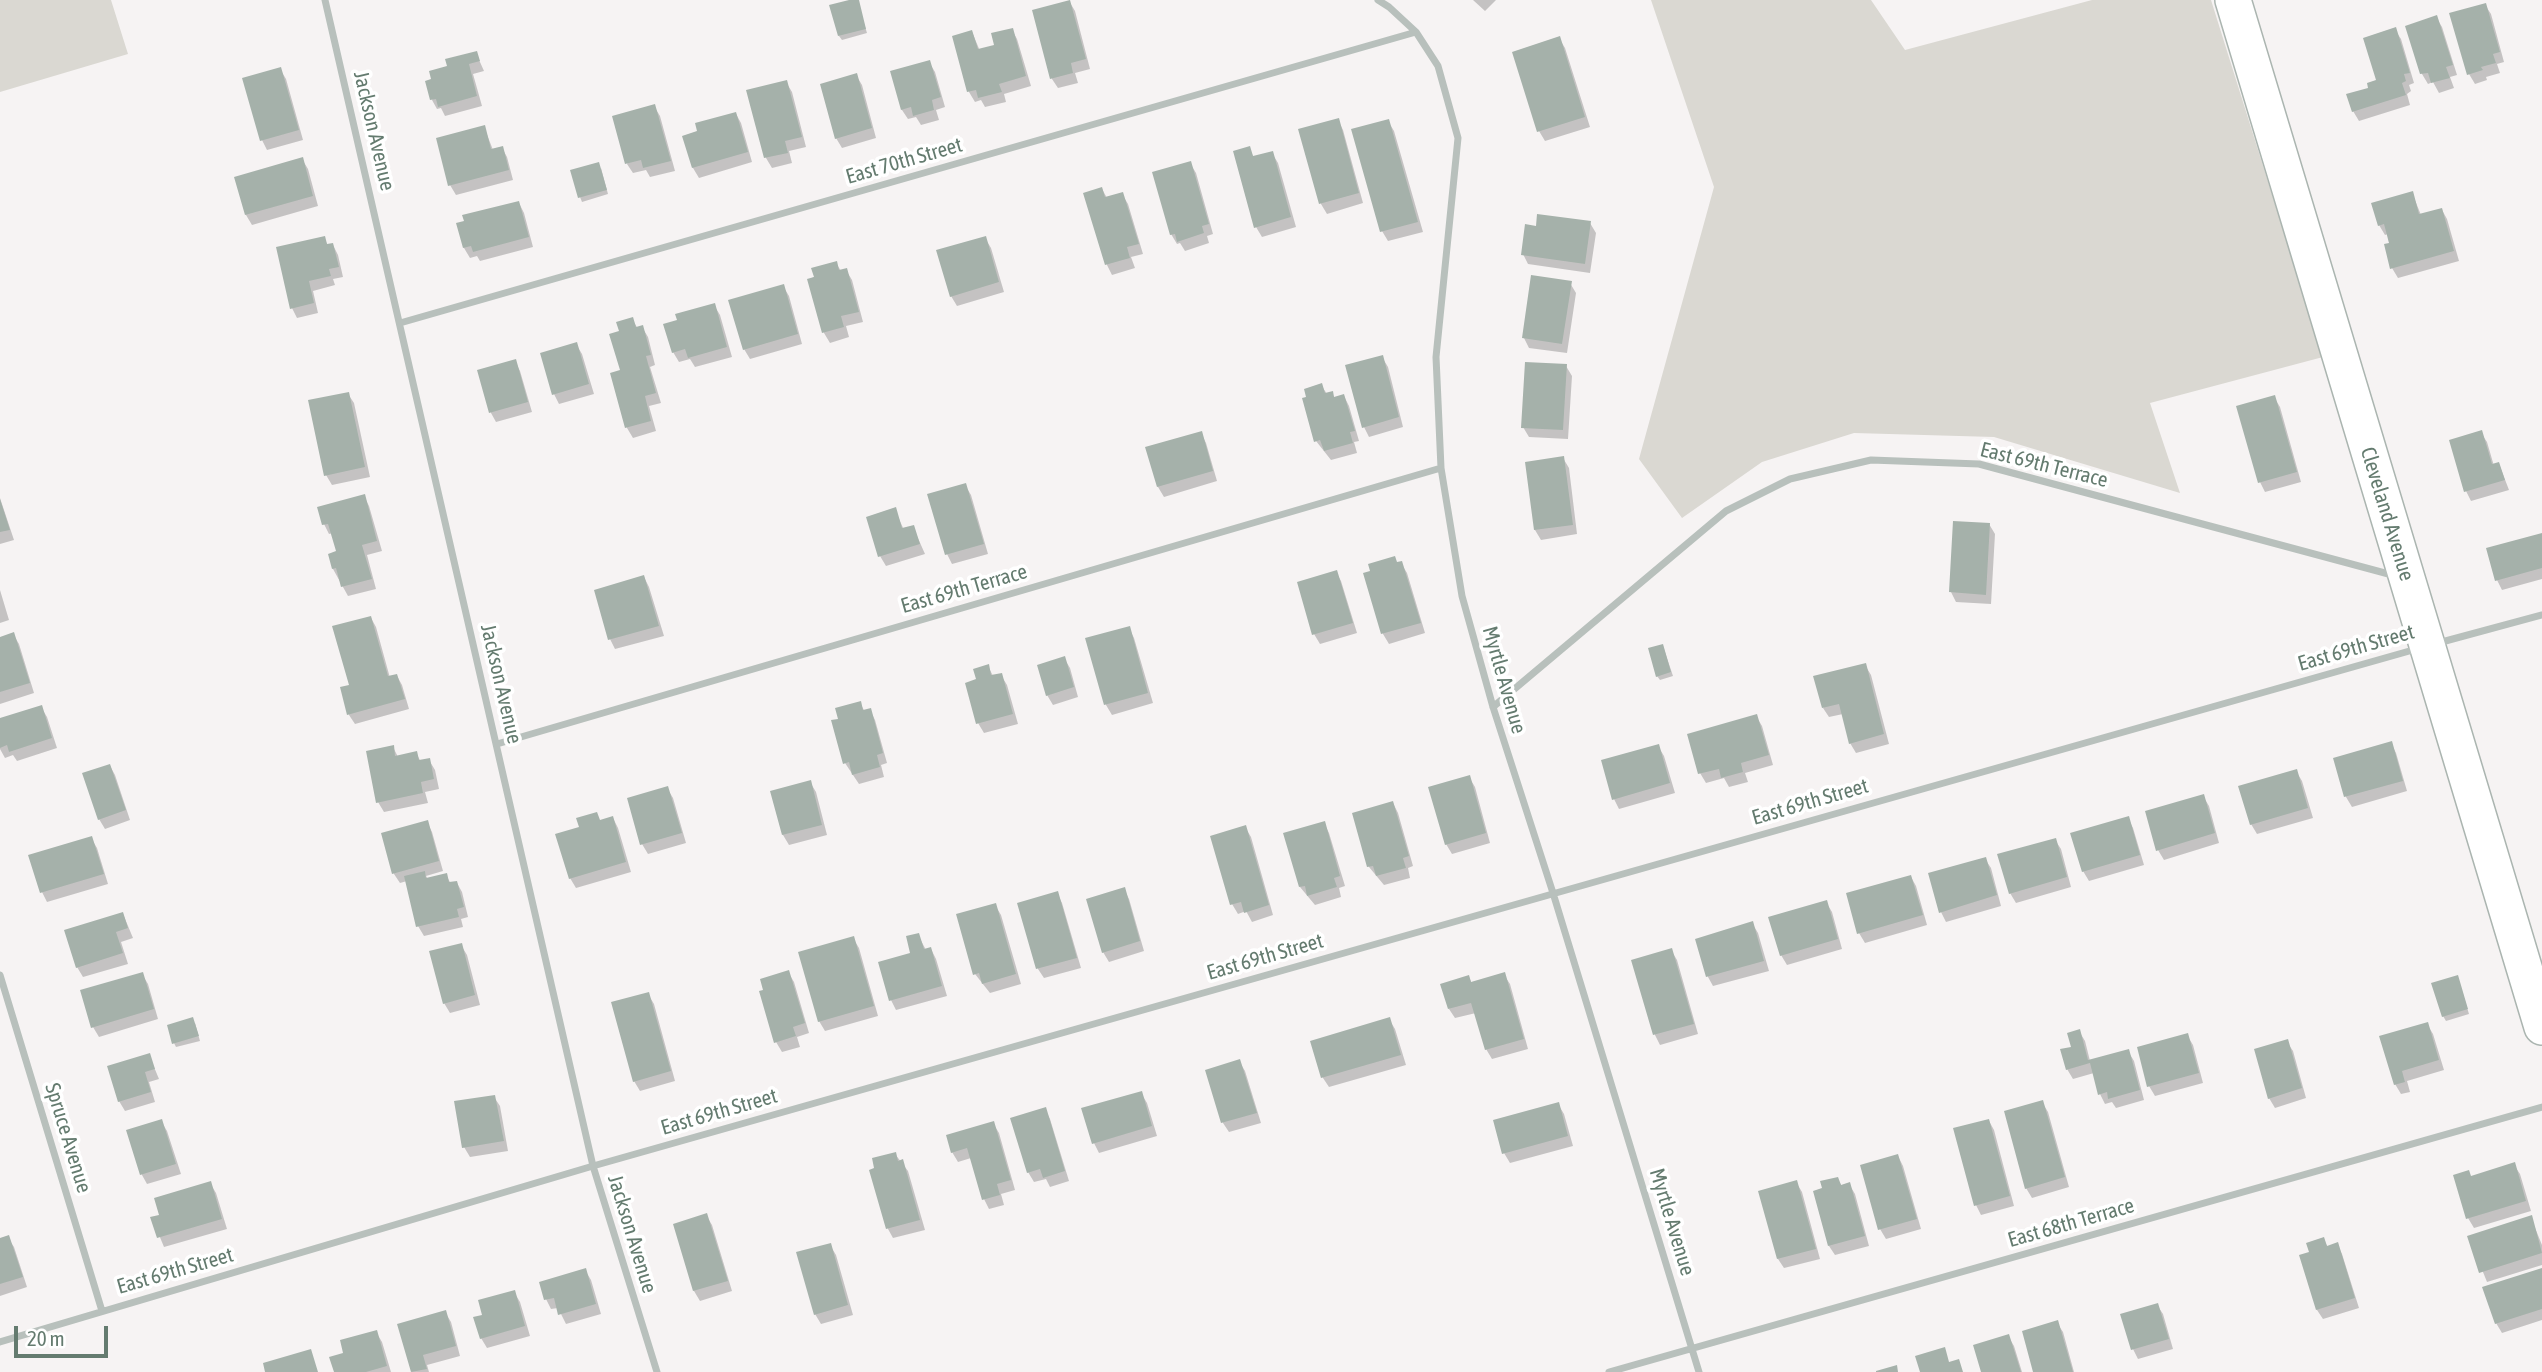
<!DOCTYPE html>
<html>
<head>
<meta charset="utf-8">
<style>
  body { margin:0 }
  #map { position:relative; width:2542px; height:1372px; overflow:hidden; background:#f6f3f3; font-family:"Asap Condensed",sans-serif }
  canvas { display:block }
  .scale { position:absolute; left:14px; top:1326px; width:94px; height:32px; box-sizing:border-box; border:4px solid #647b6f; border-top:0; padding-left:9px; font-size:21px; line-height:24px; white-space:nowrap; color:#647b6f; -webkit-text-stroke:5px #fff; paint-order:stroke }
</style>
</head>
<body>
<div id="map">
<canvas width="2542" height="1372"></canvas>
<div class="scale">20 m</div>
</div>
<script>
const c = document.querySelector('canvas').getContext('2d');
c.lineJoin = 'round';
function paint(path, color) { c.fillStyle = color; c.fill(path, 'evenodd'); }
function strokePath(path, color, width, dash) { c.strokeStyle = color; c.lineWidth = width; c.lineCap = dash ? 'butt' : 'round'; c.setLineDash(dash || []); c.stroke(path); }
function drawText(font, color, halo, rows, align = 'center') {
  c.font = font + ' "Asap Condensed",sans-serif'; c.lineWidth = 7; c.setLineDash([]); c.textBaseline = 'middle'; c.strokeStyle = halo; c.fillStyle = color; for (const [text, x, y, turn = 0] of rows) {
    c.save(); c.translate(x, y); c.rotate((+turn || 0) * Math.PI / 180); c.textAlign = isNaN(turn) ? turn : align; if (halo) c.strokeText(text, 0, 0); c.fillText(text, 0, 0); c.restore();
  }
}
paint(new Path2D(`
  M0,0H111L128,54L0,92Z
  M1651,0H1871L1905,50L2092,0H2211L2323,357L2150,403L2180,493L1994,437L1854,433L1762,462L1682,518L1639,459L1714,187Z`), '#dad8d2');
paint(new Path2D(`
  M857,0L867,33L842,40L839,36Z
  M1473,0H1496L1485,11Z
  M1069,1L1075,11L1090,69L1075,73L1078,83L1058,88L1052,79L1034,11Z
  M2485,5L2491,14L2504,62L2497,64L2500,73L2486,77L2487,80L2475,84L2469,74Z
  M2436,17L2442,27L2457,75L2450,77L2454,88L2439,93L2433,82L2428,84L2422,74L2407,27Z
  M1012,30L1017,39L1031,86L1004,94L1006,102L985,107L981,100L975,102L969,92L954,37L972,32L980,51L996,46Z
  M2395,30L2401,39L2414,83L2409,85L2411,91L2407,94L2410,105L2359,121L2353,111L2378,81Z
  M1559,38L1565,48L1590,127L1545,141L1539,131Z
  M476,53L484,71L473,74L482,106L445,116L441,108L437,109L432,100L449,67Z
  M929,62L935,72L945,107L936,110L939,120L921,125L916,117L908,119L902,110L892,72Z
  M280,69L286,79L303,140L267,150L262,140Z
  M856,75L862,85L876,138L842,148L836,138Z
  M786,82L792,92L806,147L789,151L792,163L772,168L766,158L749,92Z
  M654,106L660,116L675,171L650,177L646,170L633,173L627,164Z
  M736,114L741,123L752,162L699,178L693,168L685,137Z
  M1338,120L1343,130L1363,203L1327,214L1321,204L1300,130Z
  M1388,121L1394,131L1423,232L1388,241L1382,231Z
  M484,127L493,150L502,148L507,157L513,180L456,195L450,185Z
  M1249,148L1254,158L1272,153L1278,163L1296,227L1262,237L1256,227Z
  M302,159L308,169L318,206L252,225L246,215L236,178Z
  M1190,163L1196,173L1213,234L1207,236L1209,243L1185,251L1180,243L1177,244L1171,234Z
  M601,168L608,194L582,202L580,197Z
  M1102,189L1107,198L1122,194L1128,204L1143,254L1131,257L1135,268L1112,275L1107,265L1085,194Z
  M2412,193L2421,215L2442,210L2447,219L2459,261L2398,278L2392,268L2388,234L2385,235L2379,225Z
  M519,203L524,213L533,247L480,261L477,256L470,258L464,248L458,224Z
  M1590,223L1596,233L1590,273L1528,264L1523,254L1537,228Z
  M324,238L328,246L333,245L338,255L343,277L333,279L335,285L313,291L318,313L297,318L292,308Z
  M985,238L991,248L1004,292L957,306L951,296Z
  M836,263L841,271L846,270L852,280L863,322L846,326L849,337L830,343L824,333L809,280Z
  M1570,283L1576,293L1567,353L1529,348L1524,338Z
  M783,286L789,296L802,344L750,359L744,349Z
  M714,305L720,315L732,357L695,367L690,359L679,362L673,352Z
  M632,319L638,329L642,327L648,337L655,365L650,367L661,403L649,406L656,431L633,438L627,428L612,374L622,371L621,333Z
  M576,344L582,354L594,394L559,404L554,394Z
  M1382,357L1388,367L1403,427L1369,437L1364,427Z
  M515,361L520,371L532,412L496,422L491,413L479,371Z
  M1566,366L1572,376L1568,439L1529,437L1523,427Z
  M1321,385L1327,394L1332,393L1335,399L1344,396L1349,406L1359,441L1354,442L1357,453L1331,460L1316,441L1304,399Z
  M348,394L354,403L370,477L332,485L326,475Z
  M2274,397L2280,407L2301,482L2265,492L2260,482Z
  M1201,433L1206,443L1217,481L1164,497L1158,487L1147,448Z
  M2481,433L2487,442L2494,466L2499,464L2509,490L2471,501L2466,491Z
  M1563,458L1569,468L1577,534L1541,540L1535,530L1527,463Z
  M965,485L971,495L988,554L952,564L947,554Z
  M364,496L369,506L382,551L367,555L376,589L348,596L333,569L330,555L338,553L333,533L329,534L324,524Z
  M0,498L14,540L0,544Z
  M895,510L904,530L913,527L925,554L886,566L880,556Z
  M1989,524L1995,534L1991,604L1956,602L1951,592Z
  M2542,535V579L2502,590L2497,580Z
  M1401,563L1407,573L1425,633L1389,644L1383,634L1366,574Z
  M1336,572L1341,581L1357,633L1320,644L1314,634Z
  M644,577L649,587L664,636L615,649L610,639Z
  M0,590L9,620L0,623Z
  M371,618L376,627L390,678L397,676L402,685L409,709L355,724L349,715L342,689L351,686Z
  M1129,628L1134,638L1153,703L1112,715L1106,705L1088,639Z
  M13,634L19,644L34,693L0,704V638Z
  M1663,646L1673,676L1660,680L1657,676Z
  M1064,658L1070,668L1078,697L1053,705L1047,695Z
  M1865,665L1871,675L1889,744L1856,753L1850,743L1843,714L1829,717L1823,708Z
  M988,666L993,676L1001,675L1007,685L1018,724L984,733L978,723L979,680Z
  M860,703L865,712L870,710L875,720L887,763L881,765L884,777L859,784L845,763L840,720Z
  M41,707L47,717L57,748L17,761L13,755L5,758L0,749V726Z
  M1756,716L1762,726L1773,765L1745,773L1748,782L1729,787L1724,778L1706,783L1700,773Z
  M2391,743L2396,753L2407,791L2352,807L2346,797L2335,759Z
  M1658,746L1664,756L1675,793L1619,809L1614,799Z
  M393,747L398,757L416,753L421,762L429,760L435,770L439,789L425,792L428,803L384,812L378,802Z
  M110,766L115,775L130,820L105,829L99,819Z
  M2296,771L2302,781L2313,818L2257,834L2251,824Z
  M1469,777L1475,787L1490,843L1452,854L1446,844Z
  M810,782L816,792L827,835L789,845L783,835L772,792Z
  M667,788L673,798L686,843L648,854L642,844Z
  M2203,796L2209,806L2219,843L2164,860L2158,850Z
  M1393,803L1398,813L1413,866L1408,868L1410,878L1384,885L1369,867L1354,814Z
  M613,818L618,828L631,872L576,888L570,878L601,821Z
  M2128,818L2133,828L2144,865L2089,881L2083,871Z
  M427,822L432,832L443,871L426,876L428,879L446,875L451,884L457,883L462,892L468,917L461,919L463,927L424,936L418,926L407,881L400,883L394,874L383,834Z
  M1324,823L1329,833L1345,886L1339,888L1341,897L1315,905L1300,887Z
  M1245,827L1251,837L1273,915L1252,922L1246,911L1238,914L1232,904Z
  M91,838L97,848L108,884L47,902L42,892Z
  M2055,840L2061,849L2071,887L2016,903L2010,893Z
  M1985,859L1991,868L2001,906L1946,922L1941,912Z
  M1911,877L1916,886L1927,925L1865,943L1859,933L1848,894Z
  M1124,889L1129,899L1144,951L1109,962L1103,952Z
  M1057,893L1062,903L1081,968L1044,978L1038,969L1019,904Z
  M1826,902L1832,912L1842,949L1787,965L1781,955Z
  M995,905L1001,915L1021,984L990,993L975,974Z
  M123,914L133,938L121,942L128,964L83,977L77,967Z
  M1752,923L1758,933L1769,971L1713,986L1708,977L1697,940Z
  M918,935L926,950L931,949L936,959L947,996L896,1010L891,1000L912,954Z
  M853,938L859,948L878,1016L825,1031L819,1021Z
  M461,945L467,955L480,1005L450,1013L444,1003Z
  M1671,950L1677,960L1698,1034L1660,1045L1655,1035L1634,961Z
  M788,972L794,982L809,1033L797,1037L800,1047L782,1052L776,1042Z
  M142,974L148,984L158,1019L99,1037L93,1027Z
  M1504,975L1510,984L1528,1049L1492,1059L1486,1049L1476,1013L1455,1018L1449,1009L1469,977L1472,984Z
  M2459,981L2469,1014L2446,1021L2443,1016Z
  M648,994L654,1004L675,1081L640,1091L634,1081Z
  M1389,1019L1395,1029L1406,1065L1329,1087L1323,1078L1312,1042Z
  M195,1023L200,1041L176,1047L174,1043Z
  M2427,1024L2433,1034L2444,1070L2407,1081L2410,1092L2401,1094L2395,1084L2381,1037Z
  M2079,1031L2085,1041L2090,1061L2128,1051L2134,1061L2144,1100L2116,1108L2112,1102L2105,1104L2100,1094L2094,1073L2073,1079L2067,1069Z
  M2187,1035L2193,1045L2203,1083L2155,1096L2149,1086Z
  M2287,1042L2293,1051L2306,1098L2275,1108L2269,1098Z
  M149,1055L159,1079L149,1082L155,1102L125,1111L119,1101Z
  M1239,1061L1245,1071L1261,1123L1229,1132L1223,1123L1207,1071Z
  M1141,1093L1147,1103L1157,1136L1099,1153L1094,1143Z
  M494,1097L500,1106L508,1151L470,1157L464,1147Z
  M2042,1102L2048,1112L2069,1187L2032,1198L2026,1188Z
  M1558,1104L1564,1114L1573,1146L1510,1163L1504,1153Z
  M1045,1109L1050,1119L1069,1181L1050,1187L1046,1179L1034,1182L1028,1172Z
  M161,1121L167,1131L181,1174L147,1184L142,1175L128,1132Z
  M1989,1121L1994,1130L2014,1206L1981,1215L1976,1205Z
  M993,1123L999,1133L1015,1190L1001,1194L1004,1205L989,1209L984,1199L971,1158L958,1162L952,1152Z
  M895,1154L908,1171L925,1230L893,1238L888,1229L872,1171Z
  M1898,1156L1903,1166L1921,1229L1886,1239L1880,1229Z
  M2514,1165L2520,1174L2531,1211L2474,1228L2468,1218L2472,1178Z
  M1837,1179L1842,1186L1849,1184L1855,1194L1869,1246L1835,1255L1829,1246Z
  M1796,1182L1802,1192L1820,1259L1784,1268L1778,1259Z
  M210,1183L216,1193L227,1229L164,1247L152,1218L161,1216Z
  M706,1215L712,1225L732,1291L700,1301L694,1291L675,1225Z
  M2531,1218L2542,1245V1265L2487,1282L2469,1237Z
  M8,1238L14,1247L27,1287L0,1296V1240Z
  M2323,1240L2328,1247L2337,1244L2342,1254L2359,1308L2323,1319L2317,1310L2311,1253Z
  M830,1245L836,1255L853,1315L821,1324L815,1314Z
  M585,1270L591,1280L601,1314L566,1324L558,1308L551,1309L546,1299Z
  M2542,1270V1320L2502,1333L2496,1323Z
  M514,1292L520,1302L530,1336L487,1348L481,1338L485,1316Z
  M2157,1305L2163,1314L2173,1349L2138,1359L2133,1349Z
  M445,1312L451,1322L460,1356L427,1365L429,1372H412L399,1325Z
  M2057,1323L2063,1332L2074,1372H2035Z
  M376,1332L382,1342L391,1372H336L345,1354Z
  M2008,1336L2014,1346L2022,1372H1983Z`), '#0003');
paint(new Path2D(`
  M849,0H859L866,29L838,36L829,5Z
  M1070,0L1086,59L1071,63L1073,73L1050,79L1032,10Z
  M2486,3L2500,52L2493,54L2496,63L2481,67L2483,70L2467,75L2449,13Z
  M2437,15L2453,65L2446,67L2450,78L2431,83L2428,73L2420,74L2405,26Z
  M2396,27L2410,73L2404,74L2406,81L2402,83L2406,95L2352,112L2346,94L2368,88L2367,83L2376,80L2363,38Z
  M1013,28L1026,76L999,84L1002,92L978,98L976,90L967,92L952,36L972,30L978,49L994,45L991,33Z
  M1560,36L1585,117L1537,132L1512,52Z
  M477,51L480,61L469,64L477,96L438,107L436,99L430,100L425,81L431,79L429,71L447,66L445,59Z
  M930,60L941,97L932,100L934,110L913,116L911,107L901,110L890,71Z
  M281,67L299,130L260,141L242,78Z
  M857,73L872,128L835,139L820,84Z
  M787,80L802,137L785,141L788,153L764,158L746,90Z
  M655,104L671,161L643,168L641,160L625,164L612,116Z
  M736,112L748,152L692,168L682,136L697,131L695,123Z
  M1339,118L1359,193L1319,204L1298,129Z
  M1389,119L1418,222L1380,232L1351,129Z
  M485,125L491,149L503,146L509,170L448,186L436,138Z
  M1250,146L1253,156L1273,151L1291,217L1254,228L1233,151Z
  M303,157L313,196L245,215L234,177Z
  M1191,161L1209,224L1202,226L1204,233L1177,242L1175,234L1170,235L1152,172Z
  M599,162L607,190L578,198L570,170Z
  M1102,187L1105,197L1123,192L1139,244L1127,247L1130,258L1105,265L1083,193Z
  M2413,191L2419,214L2442,208L2454,251L2390,269L2384,244L2389,243L2384,224L2378,226L2371,203Z
  M519,201L529,237L473,252L471,246L463,248L456,223L464,221L462,215Z
  M1537,214L1591,221L1585,264L1521,255L1525,224L1536,226Z
  M325,236L327,244L333,243L339,267L329,269L331,276L309,281L314,303L290,309L276,247Z
  M986,236L999,282L950,297L936,250Z
  M837,261L839,270L847,268L859,312L841,316L844,327L822,333L807,279L814,277L811,268Z
  M1531,275L1572,281L1562,344L1522,338Z
  M784,284L798,334L743,350L728,300Z
  M715,303L727,347L688,358L685,349L672,353L663,324L677,320L675,314Z
  M633,317L636,327L643,325L651,355L646,356L656,393L645,396L651,421L625,428L610,373L620,370L609,334L619,331L616,322Z
  M577,342L589,384L552,395L540,353Z
  M1383,355L1399,417L1362,428L1345,365Z
  M516,359L528,402L489,413L477,370Z
  M1525,362L1567,364L1563,430L1521,428Z
  M1322,383L1325,393L1333,391L1334,397L1344,394L1355,431L1350,432L1353,443L1324,451L1320,440L1314,442L1302,398L1306,397L1304,389Z
  M349,392L365,467L324,476L308,400Z
  M2275,395L2297,472L2258,483L2236,406Z
  M2482,430L2492,464L2499,462L2505,480L2464,492L2449,440Z
  M1202,431L1213,471L1157,487L1145,447Z
  M1564,456L1573,525L1534,530L1525,462Z
  M966,483L984,544L945,555L927,494Z
  M365,494L377,541L362,545L372,579L341,587L336,568L332,569L328,554L336,551L328,524L322,525L317,507Z
  M0,499L10,530L0,532Z
  M896,507L902,528L914,525L920,544L878,557L866,517Z
  M1953,521L1990,523L1986,595L1949,592Z
  M2542,533V568L2495,581L2486,548Z
  M1395,556L1397,562L1402,561L1421,623L1381,634L1363,573L1370,571L1368,564Z
  M1337,570L1353,623L1312,635L1297,582Z
  M644,575L659,626L608,640L594,590Z
  M371,616L388,676L397,674L405,699L347,715L340,687L349,685L332,626Z
  M1130,626L1148,693L1104,705L1085,638Z
  M14,632L30,683L0,692V637Z
  M1663,644L1671,672L1656,677L1648,648Z
  M1065,656L1074,687L1046,696L1037,665Z
  M1866,663L1884,734L1849,744L1839,704L1822,708L1813,676Z
  M989,664L991,675L1002,673L1013,714L976,724L965,683L976,679L973,669Z
  M861,701L863,710L871,708L883,753L877,755L880,767L852,775L849,762L843,764L831,720L838,719L835,708Z
  M42,705L52,738L9,752L7,745L0,748V718Z
  M1757,714L1769,755L1741,763L1743,772L1721,778L1719,769L1698,774L1687,734Z
  M2392,741L2403,781L2344,797L2333,758Z
  M1659,744L1670,783L1612,800L1601,760Z
  M394,745L395,756L417,751L419,760L430,758L434,779L421,782L423,793L376,803L366,751Z
  M110,764L126,810L98,820L82,773Z
  M2297,769L2308,808L2250,825L2238,786Z
  M1470,775L1486,833L1445,845L1428,787Z
  M811,780L822,825L782,835L770,791Z
  M668,786L682,833L640,845L627,798Z
  M2204,794L2215,833L2156,851L2145,811Z
  M1393,801L1409,856L1403,858L1406,868L1376,876L1373,866L1367,867L1352,813Z
  M597,812L600,820L613,816L626,862L569,879L555,834L579,827L576,818Z
  M2129,816L2140,855L2082,872L2070,833Z
  M428,820L439,861L392,874L381,833Z
  M1325,821L1340,876L1334,878L1337,887L1307,896L1305,886L1299,887L1283,833Z
  M1246,825L1269,905L1244,913L1241,902L1230,905L1210,836Z
  M92,836L104,874L40,893L28,855Z
  M2056,838L2067,877L2009,894L1997,854Z
  M1986,857L1997,895L1939,913L1928,873Z
  M425,871L426,878L447,873L449,882L457,881L464,907L457,909L459,917L416,927L404,876Z
  M1911,875L1923,915L1857,934L1846,893Z
  M1125,887L1140,941L1102,953L1086,899Z
  M1058,891L1077,958L1036,969L1017,903Z
  M1827,900L1838,939L1780,956L1768,917Z
  M996,903L1016,974L982,984L979,973L973,975L956,914Z
  M123,912L128,928L116,932L123,953L76,968L64,930Z
  M1753,921L1764,961L1706,977L1695,939Z
  M919,933L924,949L931,947L942,986L889,1001L878,962L910,953L906,936Z
  M854,936L874,1006L818,1022L798,952Z
  M462,943L475,995L443,1004L429,951Z
  M1672,948L1694,1024L1653,1035L1631,960Z
  M789,970L805,1023L793,1027L796,1036L774,1043L759,991L763,990L760,979Z
  M143,972L154,1009L91,1028L80,990Z
  M1505,972L1524,1039L1485,1050L1471,1003L1448,1009L1440,984L1469,975L1471,982Z
  M2458,975L2468,1009L2442,1017L2431,983Z
  M649,992L671,1071L633,1082L611,1002Z
  M193,1017L199,1036L172,1044L167,1025Z
  M1390,1017L1401,1055L1321,1078L1310,1041Z
  M2428,1022L2439,1060L2402,1071L2405,1082L2394,1085L2379,1036Z
  M2080,1029L2088,1060L2129,1049L2140,1090L2108,1099L2107,1092L2098,1095L2090,1063L2066,1070L2060,1049L2071,1047L2067,1033Z
  M2188,1033L2199,1073L2147,1087L2137,1047Z
  M2288,1039L2302,1088L2268,1099L2254,1049Z
  M150,1053L155,1069L145,1072L151,1092L118,1102L107,1066Z
  M1240,1059L1257,1113L1221,1123L1205,1070Z
  M1142,1091L1152,1126L1092,1144L1081,1108Z
  M495,1095L504,1141L462,1148L454,1101Z
  M2043,1100L2065,1177L2025,1189L2004,1111Z
  M1559,1102L1568,1136L1502,1154L1493,1120Z
  M1046,1107L1065,1171L1043,1178L1040,1169L1027,1173L1010,1118Z
  M162,1119L176,1164L140,1175L126,1130Z
  M1989,1119L2010,1196L1974,1206L1953,1128Z
  M994,1121L1011,1180L997,1184L1000,1195L982,1200L967,1148L951,1153L946,1135Z
  M896,1152L898,1161L903,1159L920,1220L886,1229L869,1170L874,1168L872,1158Z
  M1898,1154L1917,1219L1878,1230L1860,1165Z
  M2515,1162L2526,1201L2466,1219L2453,1175L2469,1170L2471,1176Z
  M1838,1177L1841,1185L1850,1182L1865,1236L1828,1246L1813,1191L1822,1188L1820,1181Z
  M1797,1180L1816,1249L1777,1259L1758,1191Z
  M211,1181L222,1219L157,1238L150,1217L159,1215L154,1198Z
  M707,1213L728,1281L693,1291L673,1224Z
  M2532,1215L2542,1253L2479,1273L2467,1236Z
  M9,1235L23,1277L0,1284V1238Z
  M2324,1237L2327,1246L2338,1242L2355,1298L2316,1310L2299,1255L2309,1252L2306,1243Z
  M831,1243L848,1305L814,1315L796,1252Z
  M586,1268L596,1304L558,1315L554,1298L544,1300L539,1282Z
  M2542,1268V1309L2495,1324L2482,1287Z
  M515,1290L525,1326L480,1339L473,1317L482,1315L478,1300Z
  M2158,1303L2169,1339L2131,1350L2120,1314Z
  M446,1310L456,1346L423,1355L427,1369L411,1372L397,1324Z
  M2058,1320L2073,1372H2033L2022,1331Z
  M377,1330L387,1366L366,1372H334L329,1357L343,1353L340,1340Z
  M2009,1334L2021,1372H1981L1973,1345Z
  M1945,1347L1949,1362L1959,1359L1963,1372H1920L1915,1356Z
  M311,1349L318,1372H265L263,1363Z
  M1897,1365L1898,1372H1876V1371Z`), '#a5b1aa');
const secondary = new Path2D(`
  M2233,0L2542,1027`);
strokePath(secondary, '#abb5b0', 38);
strokePath(new Path2D(`
  M325,0L593,1166L657,1372
  M1378,0L1389,7L1416,32L1438,66L1458,138L1436,357L1441,468L1462,596L1493,707L1553,893L1699,1372
  M400,323L1416,32
  M2438,643L2542,615
  M1493,707L1726,511L1790,479L1871,460L1979,464L2396,576
  M497,744L1441,468
  M0,975L102,1311
  M0,1342L593,1166L2420,648
  M1609,1372L2542,1107`), '#b8c0bc', 7);
strokePath(secondary, '#fff', 35);
drawText('21px', '#647b6f', '#fff', [
  ["Jackson Avenue",374,131,77],
  ["East 70th Street",904,161,-16],
  ["East 69th Terrace",2044,465,14],
  ["Cleveland Avenue",2387,514,73],
  ["East 69th Terrace",964,589,-16],
  ["East 69th Street",2356,648,-16],
  ["Myrtle Avenue",1504,680,74],
  ["Jackson Avenue",501,684,77],
  ["East 69th Street",1810,802,-16],
  ["East 69th Street",1265,957,-16],
  ["East 69th Street",719,1112,-16],
  ["Spruce Avenue",68,1138,73],
  ["Myrtle Avenue",1672,1222,73],
  ["East 68th Terrace",2071,1223,-16],
  ["Jackson Avenue",632,1234,73],
  ["East 69th Street",175,1271,-16]
]);
</script>
</body>
</html>
